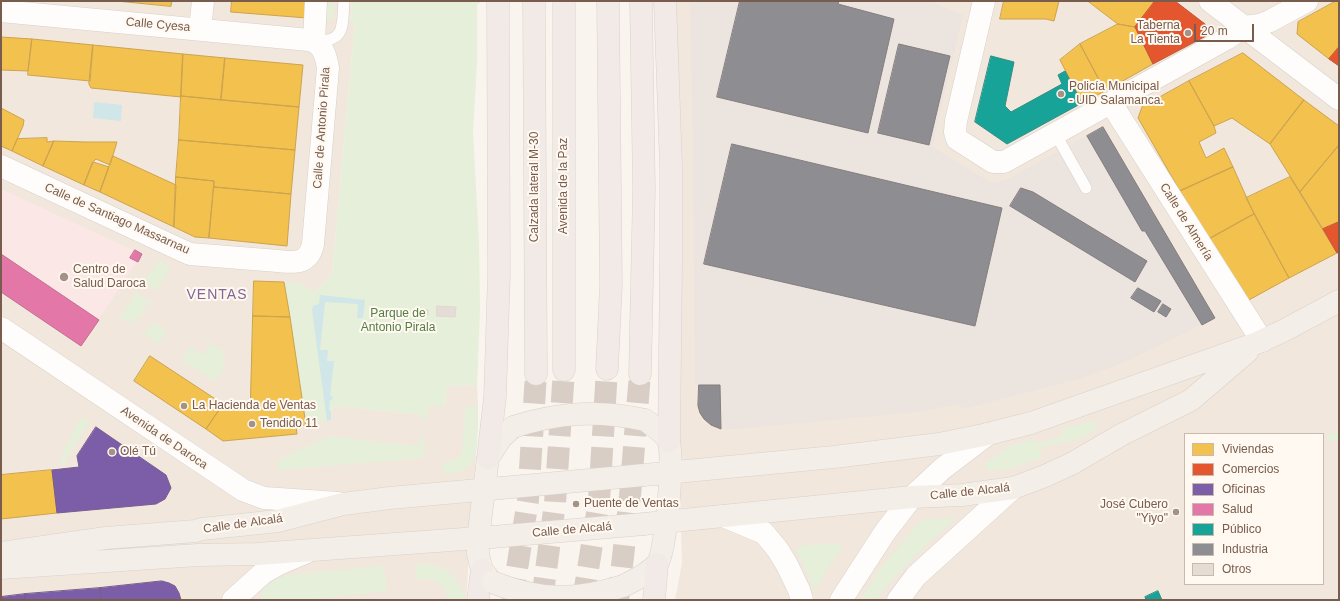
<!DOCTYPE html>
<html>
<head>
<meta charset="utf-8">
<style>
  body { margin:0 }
  #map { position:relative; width:1340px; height:601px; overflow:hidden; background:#f9f4ee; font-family:Arial,sans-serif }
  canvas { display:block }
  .frame { position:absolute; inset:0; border:2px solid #785c4d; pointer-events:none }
  .legend { position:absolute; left:1184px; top:433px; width:140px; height:152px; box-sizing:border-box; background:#fff9f1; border:1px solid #c9baaf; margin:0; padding:5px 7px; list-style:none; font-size:12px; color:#785c4d }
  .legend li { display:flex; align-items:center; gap:8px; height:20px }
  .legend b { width:20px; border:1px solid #c9baaf }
  .scale { position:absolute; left:1194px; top:24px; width:60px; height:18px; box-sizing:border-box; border:2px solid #785c4d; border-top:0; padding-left:5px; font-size:12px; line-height:14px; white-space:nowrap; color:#785c4d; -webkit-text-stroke:3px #fff9f1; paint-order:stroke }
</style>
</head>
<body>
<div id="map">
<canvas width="1340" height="601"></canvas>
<div class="frame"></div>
<ul class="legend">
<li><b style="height:11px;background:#f2c14e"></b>Viviendas</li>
<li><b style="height:11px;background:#e4572e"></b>Comercios</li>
<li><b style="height:11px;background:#7b5ea7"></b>Oficinas</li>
<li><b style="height:11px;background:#e377a8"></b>Salud</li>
<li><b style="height:11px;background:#17a398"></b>Público</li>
<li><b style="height:11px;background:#8d8d92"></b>Industria</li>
<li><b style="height:11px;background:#e5ddd5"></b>Otros</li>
</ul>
<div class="scale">20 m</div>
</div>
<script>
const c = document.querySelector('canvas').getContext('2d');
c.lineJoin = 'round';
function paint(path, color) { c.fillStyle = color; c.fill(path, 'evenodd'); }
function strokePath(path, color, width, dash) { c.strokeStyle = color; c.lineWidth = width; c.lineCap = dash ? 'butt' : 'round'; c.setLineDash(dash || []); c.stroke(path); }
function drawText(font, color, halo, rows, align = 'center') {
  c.font = font + ' Arial,sans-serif'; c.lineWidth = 4; c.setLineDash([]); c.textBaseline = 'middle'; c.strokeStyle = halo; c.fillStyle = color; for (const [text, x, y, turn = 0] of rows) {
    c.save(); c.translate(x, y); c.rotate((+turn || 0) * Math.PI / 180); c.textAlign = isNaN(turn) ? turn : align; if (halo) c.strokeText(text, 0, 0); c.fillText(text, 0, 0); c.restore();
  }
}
paint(new Path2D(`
  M1,1H352L350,22H355L332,273L316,292L331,411L336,406L423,415L428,406H445L447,386L477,385L478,405L477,437L466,600H1Z
  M665,1H1339V600H675L682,563ZM1185,434H1323V584H1185Z`), '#f1e7dc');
paint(new Path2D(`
  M690,1H928L963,15L932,147L992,183L1006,180L1103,127L1215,318L1125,362L1082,378L967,408L953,405L916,412L736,429H721L704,419L700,413L698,406L699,386L695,385L693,144Z`), '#ece4de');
paint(new Path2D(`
  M1,189L142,254L81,346L1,292Z`), '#fae7e6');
paint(new Path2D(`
  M321,1H335L333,20L320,19Z
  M352,1H482L477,5V63L473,132L479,242L480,309L477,385L447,386L445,406H429L426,421H422V415L336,406L331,411V420L306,425L284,282L299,283L316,292L332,273L355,23L350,22Z
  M159,259L171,269L157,290L144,281Z
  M136,290L139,292L138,294L147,300L149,298L151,300L149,304L148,303L142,312L144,313L141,317L139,316L132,326L129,324L131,320L129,319L127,322L119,318L135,295L134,294Z
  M153,321L167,331L158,344L144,335Z
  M211,343L224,352L223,369L215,382L182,360L190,346L203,355Z
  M473,405H478C477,422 481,458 467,468C460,473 451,473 443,474L442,465L444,463L456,459L462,453L465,410L467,407Z
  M81,417L90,423L67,457L65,465H60L63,452Z
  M1091,421L1096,423V429L1094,431L1066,444L1064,441L1039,449L1041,458C1030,462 997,474 987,470L985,466L986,463L1008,447L1035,439L1037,444L1062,436L1061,430Z
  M1339,429V440L1328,441V436Z
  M329,436L419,446L420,437L425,438L424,446L426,452L422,458L282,470H280L276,466L278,460Z
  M955,518V520C926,544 899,570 876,600H860L882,566L921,520Z
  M837,543L841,546L842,549L828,568L816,590H814L806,569L796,551L800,546Z
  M415,564C443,563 455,572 466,598V600H448C443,581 434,579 416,579Z
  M384,566L387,591L306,600H263L261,597L263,589L273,580L289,575Z`), '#e6efd9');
paint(new Path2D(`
  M94,102L122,105L121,121L93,118Z
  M320,295L365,300L363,318H357L358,304L325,302L320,350H328L327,361H334L330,396H333L332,400H330L329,410L331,411V420L327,421L312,310L313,306L319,304Z`), '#d0e6e9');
const homes = new Path2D(`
  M117,1H172L171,6Z
  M232,1H309L307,18L231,12Z
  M1004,1H1059L1054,21L1046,19H1000Z
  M1088,1H1155L1135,27L1118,24Z
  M1336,1H1339V47L1329,59L1297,34L1298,22Z
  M1118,24L1135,27L1153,64L1105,91L1080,44Z
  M1,37L32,39L28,71L1,70Z
  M32,39L93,45L90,81L28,75Z
  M1080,44L1105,91L1082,103L1060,60Z
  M93,45L183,54L181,97L91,88L89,84Z
  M1243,53L1304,100L1270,144L1232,118L1214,126L1189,81Z
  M183,54L225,58L221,100L181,96Z
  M225,58L303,65L299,107L221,100Z
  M1189,81L1214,126L1216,133L1199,142L1206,158L1224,148L1233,167L1180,191L1138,118L1142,107Z
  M181,96L299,107L295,150L179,140Z
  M1304,100L1339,126V145L1300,192L1270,144Z
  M1,108L24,120L23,126L12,151L1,146Z
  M47,138V142L54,141L43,166L12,151L17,139Z
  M179,140L295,150L291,194L214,187V181L176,177Z
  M54,141L86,142H117L110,165L96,159L93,162L84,185L43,166Z
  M1339,145V222L1323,229L1300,192Z
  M113,156L176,185L174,227L100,192Z
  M93,162L109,167L100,192L84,185Z
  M1233,167L1254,214L1209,239L1180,191Z
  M176,177L214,181L209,238L195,237L174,227Z
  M1290,177L1337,253L1289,278L1246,198Z
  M214,187L291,194L287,246L209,238Z
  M1254,214L1289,278L1247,301L1209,239Z
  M254,281L284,282L290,317L253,316Z
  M253,316L290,317L306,425L296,426L297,434L223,441L206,429L223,404L250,405Z
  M150,356L223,404L206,429L134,381Z
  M52,470L57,513L1,519V475Z`);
paint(homes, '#f2c14e');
strokePath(homes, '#cda34e', 1);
const shops = new Path2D(`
  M1155,1H1175L1205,24L1206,36L1153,64L1135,27Z
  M1339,47V66L1329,59Z
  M1339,222V252L1337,253L1323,229Z`);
paint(shops, '#e4572e');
strokePath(shops, '#c45837', 1);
const offices = new Path2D(`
  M96,427L166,475L171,488L165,499L156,504L57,513L52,470L79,467L77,456Z
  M162,581L169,583L175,586L179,593L181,600H101L100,588Z
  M100,588L101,600H25V594Z
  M25,594V600H1V597Z`);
paint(offices, '#7b5ea7');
strokePath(offices, '#7a5d8c', 1);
const health = new Path2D(`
  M135,250L142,254L138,262L130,258Z
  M1,254L99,320L81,346L1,292Z`);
paint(health, '#e377a8');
strokePath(health, '#c36f8d', 1);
const public = new Path2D(`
  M991,56L1014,62L1005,106L1011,112L1062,84L1058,75L1065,71L1082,103L1007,144L975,122Z
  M1158,591L1162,600H1146L1145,597Z`);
paint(public, '#17a398');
strokePath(public, '#348e82', 1);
const industry = new Path2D(`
  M740,1H839L838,4L894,19L868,133L717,97Z
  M899,44L950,56L929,145L878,133Z
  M1103,127L1215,318L1202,325L1145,231H1142L1087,136Z
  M732,144L1002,208L975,326L704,264Z
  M1021,188L1033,192L1147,261L1135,282L1010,206Z
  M1138,288L1161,301L1154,312L1131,298Z
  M1163,304L1171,309L1166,317L1158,312Z
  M699,385H720L721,429L711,425L704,419L700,413L698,406Z`);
paint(industry, '#8d8d92');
strokePath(industry, '#877e7d', 1);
const building = new Path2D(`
  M437,306L456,307L455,317L437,316Z
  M422,309L428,310V315L421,314Z`);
paint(building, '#e5ddd5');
strokePath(building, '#e2d8d0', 1);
strokePath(new Path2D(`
  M512,600L528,500L536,374
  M542,600L555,503L564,370
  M583,600L599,501L607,369
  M618,600L630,496L640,374`), '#d9cec6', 22, [22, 11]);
const lane = new Path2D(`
  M315,41C346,42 342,26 344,1
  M1055,133L1086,188`);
const street = new Path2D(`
  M984,1L956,121L955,132L957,139L993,162H1004L1226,39L1244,27L1260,25L1270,21L1307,1
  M1210,1L1339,99
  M1,11L309,40C323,43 326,56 328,68L313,244C309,264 295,263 278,261L190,254L181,250L1,166
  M200,29L203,1
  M314,41L316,1
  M1111,103L1262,341
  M233,600L263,573L279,564L307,552`);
const secondary = new Path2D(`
  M1,328L243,490L264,498L338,503
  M723,516L764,533L778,550L787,565L799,590L802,600
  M841,600L885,532L912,497L942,469L988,434
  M898,600L916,576L1013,488`);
const primary = new Path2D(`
  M644,475L834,457L939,444L988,434L1031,423L1257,343L1283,331L1339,301
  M644,524L912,497L962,495L1013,488L1045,476L1073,463L1121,435L1191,400L1247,352
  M1,553L106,538L196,531L202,529L278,521L343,504L390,498L501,488
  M1,568L198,555L257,554L492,537
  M492,582L482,570L478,554V539L488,458L501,438L513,427
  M623,586C635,580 648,574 657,564C666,553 675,452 668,440C663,431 654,427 645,420`);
const highway = new Path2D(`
  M534,1L536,374
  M564,1V370
  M665,1L671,166V263L669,441
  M607,369L611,285L608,1
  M640,374L644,189L641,1
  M488,458L495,397L499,274L498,1
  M478,600L482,570
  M654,600L657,564`);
strokePath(lane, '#d6d0c9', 12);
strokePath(street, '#d6d0c9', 23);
strokePath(secondary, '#d9d1ca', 23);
strokePath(primary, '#dad1cb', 23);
strokePath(highway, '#dad1cb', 23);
strokePath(lane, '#fefdfc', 11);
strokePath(street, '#fefdfc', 22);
strokePath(secondary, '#fefdfc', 22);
strokePath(primary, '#f3eee7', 22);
strokePath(highway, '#f1eae6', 22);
const primaryBridge = new Path2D(`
  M513,427C560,412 597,410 645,420
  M501,488L644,475
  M492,537L644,524
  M492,582C539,601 574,601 623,586`);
strokePath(primaryBridge, '#dad1cb', 23, []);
strokePath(primaryBridge, '#f3eee7', 22);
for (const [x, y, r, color] of [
  [1188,33,4,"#a59185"],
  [1061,94,4,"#a59185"],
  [64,277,5,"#a59185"],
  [184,406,4,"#a59185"],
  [252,424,4,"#a59185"],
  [112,452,4,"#a59185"],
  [576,504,4,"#a59185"],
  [1176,512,4,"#a59185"]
]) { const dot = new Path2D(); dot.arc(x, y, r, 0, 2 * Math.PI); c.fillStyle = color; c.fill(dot); strokePath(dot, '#fff9f1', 1.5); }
drawText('12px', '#785c4d', '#fff9f1', [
  ["Calle Cyesa",158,25,5],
  ["Calle de Antonio Pirala",322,128,-86],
  ["Avenida de la Paz",564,186,-90],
  ["Calzada lateral M-30",535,187,-90],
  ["Calle de Santiago Massarnau",117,219,24],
  ["Calle de Almería",1186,222,58],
  ["Avenida de Daroca",164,438,34],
  ["Calle de Alcalá",970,492,-6],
  ["Calle de Alcalá",243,524,-8],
  ["Calle de Alcalá",572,530,-5]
]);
drawText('12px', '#785c4d', '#fff9f1', [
  ["Taberna",1180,26,"right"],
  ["La Tienta",1180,40,"right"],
  ["Policía Municipal",1069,87],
  ["- UID Salamanca.",1069,101],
  ["Centro de",73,270],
  ["Salud Daroca",73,284],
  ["La Hacienda de Ventas",192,406],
  ["Tendido 11",260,424],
  ["Olé Tú",120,452],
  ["Puente de Ventas",584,504],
  ["José Cubero",1168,505,"right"],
  ["\"Yiyo\"",1168,519,"right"]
], 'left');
drawText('12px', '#547e44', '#fff9f1', [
  ["Parque de",398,314],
  ["Antonio Pirala",398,328]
]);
c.letterSpacing = '1px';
drawText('14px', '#846593', '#fff9f1', [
  ["VENTAS",217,295]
]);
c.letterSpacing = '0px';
</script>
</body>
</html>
